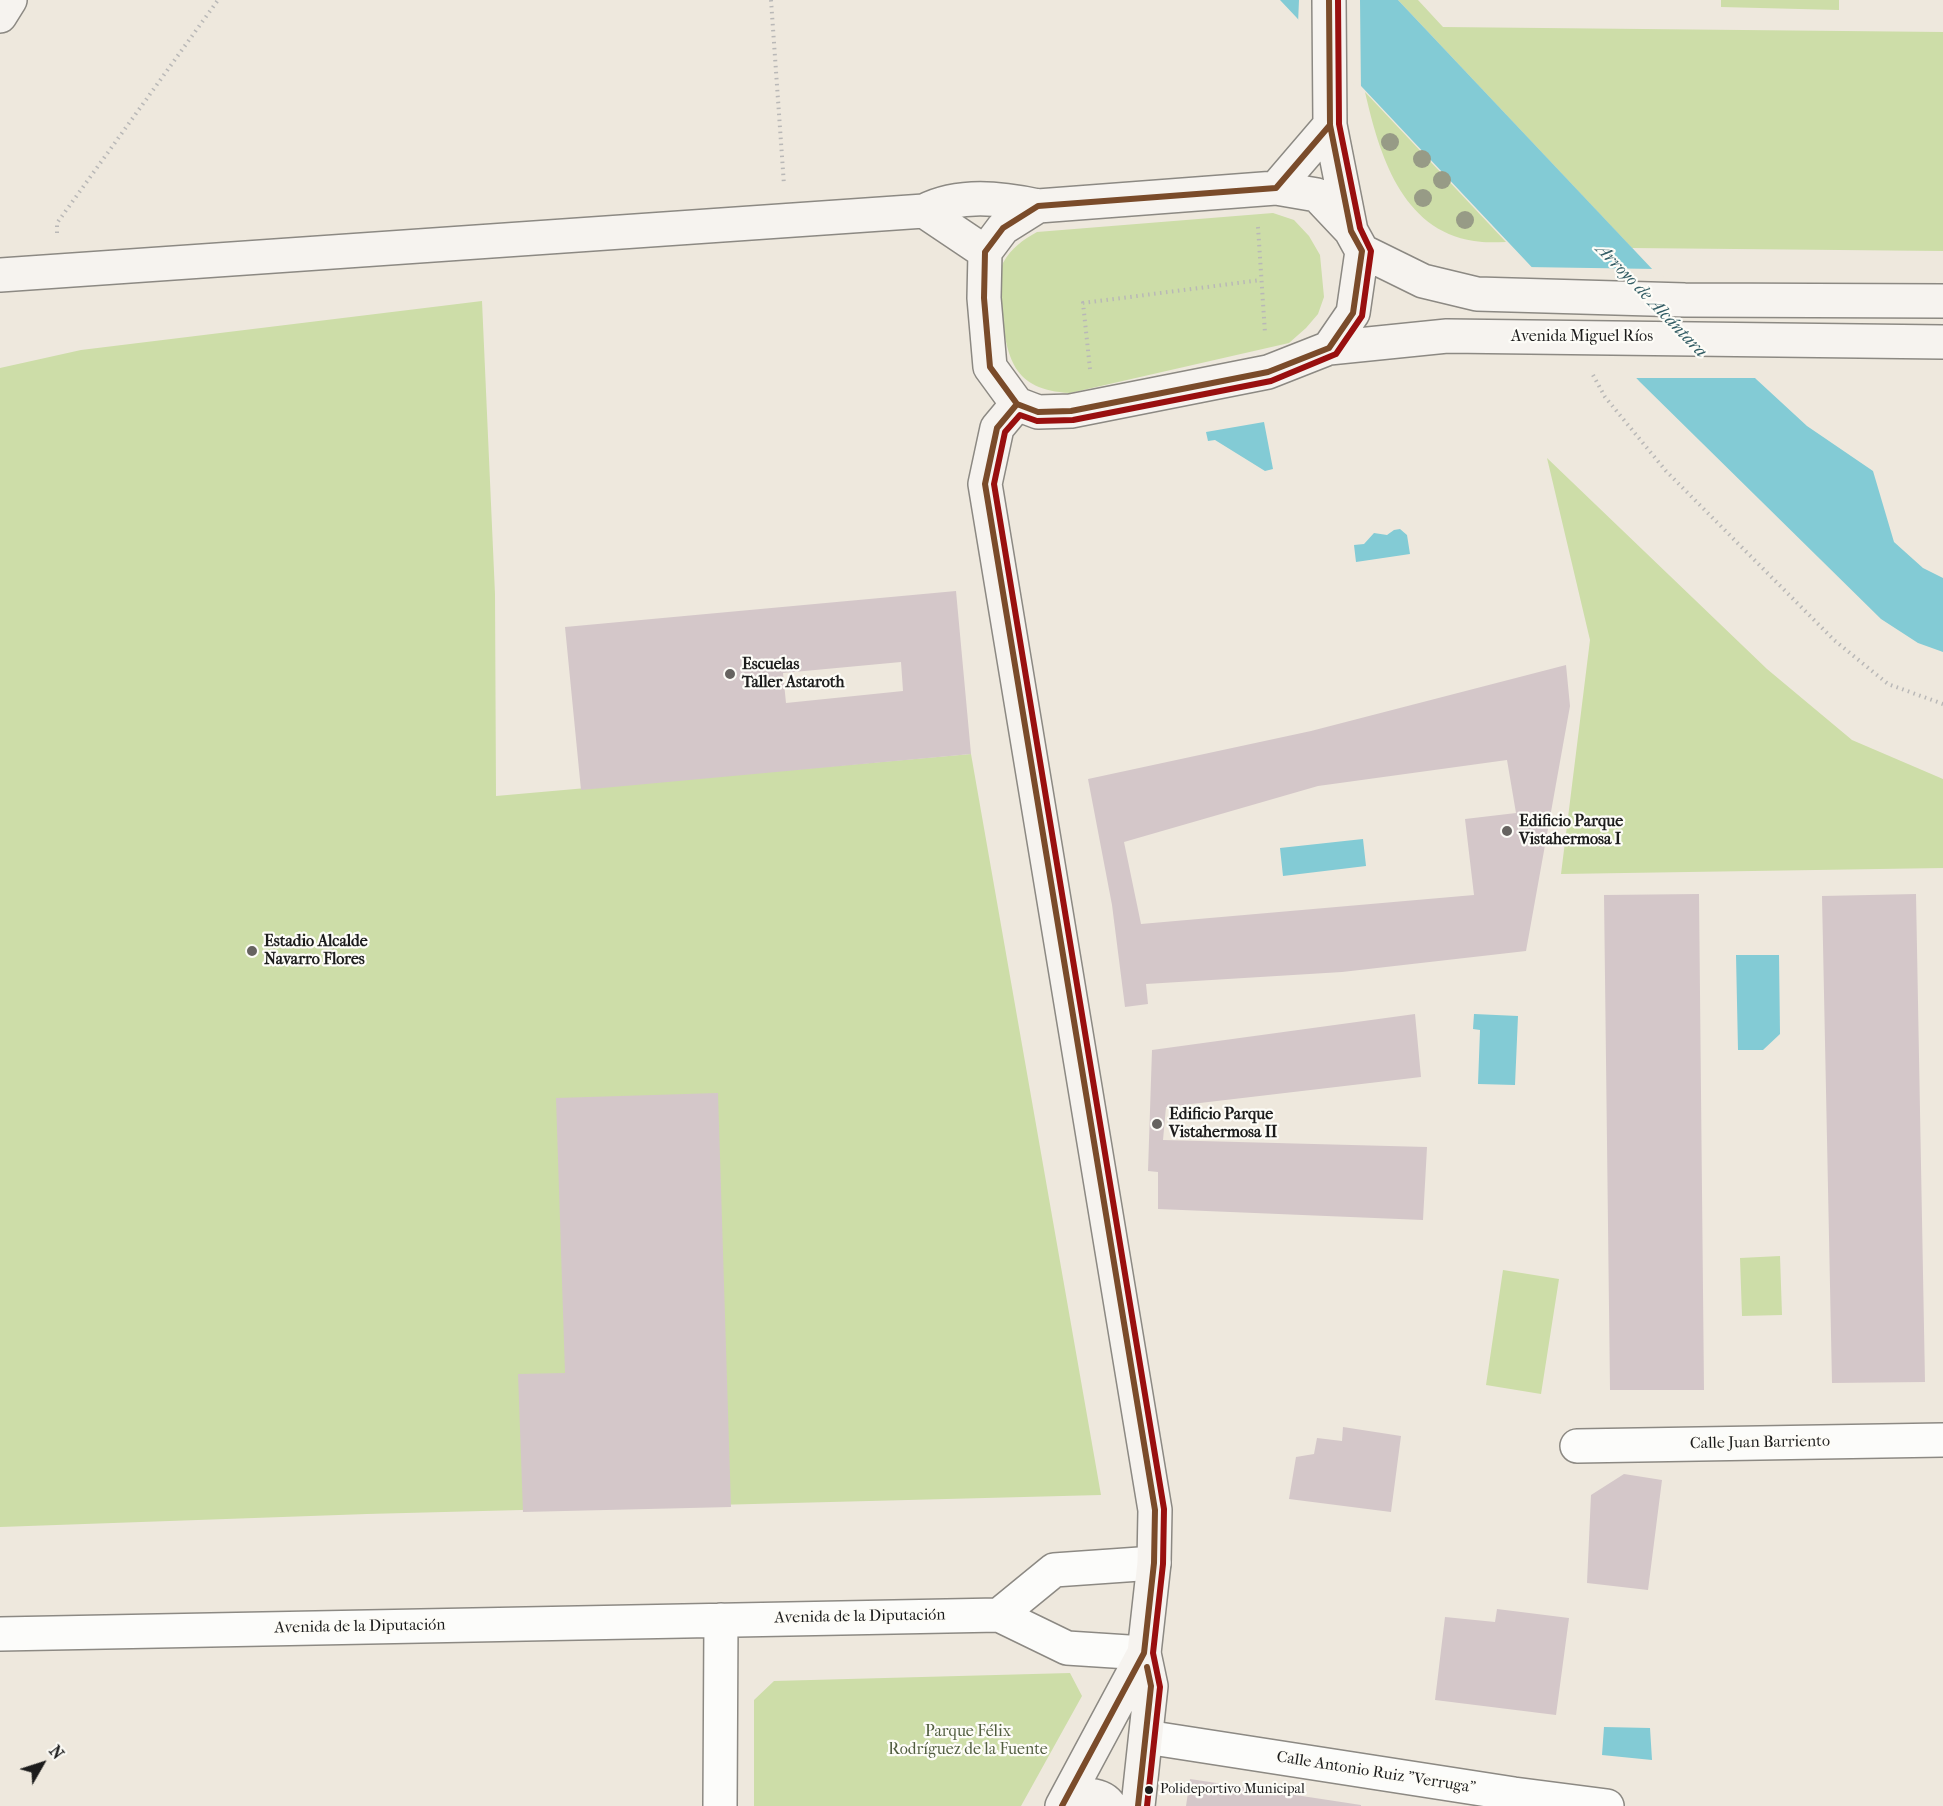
<!DOCTYPE html>
<html>
<head>
<meta charset="utf-8">
<style>
  body { margin:0 }
  #map { position:relative; width:1943px; height:1806px; overflow:hidden; background:#eee8dd; font-family:"IM FELL French Canon",serif }
  canvas { display:block }
  .north { position:absolute; left:12px; top:1734px; width:60px; height:60px; -webkit-text-stroke:4px #fdfcf7; paint-order:stroke; rotate:51deg; font-size:16px; font-weight:700; line-height:24px; text-align:center; color:#1c1c1c }
  .north::after { content:''; display:block; margin:auto; width:21px; height:27px; background:#1c1c1c; clip-path:polygon(50% 0,100% 100%,50% 72%,0 100%) }
</style>
</head>
<body>
<div id="map">
<canvas width="1943" height="1806"></canvas>
<div class="north">N</div>
</div>
<script>
const c = document.querySelector('canvas').getContext('2d');
c.lineJoin = 'round';
function paint(path, color) { c.fillStyle = color; c.fill(path, 'evenodd'); }
function strokePath(path, color, width, dash) { c.strokeStyle = color; c.lineWidth = width; c.lineCap = dash ? 'butt' : 'round'; c.setLineDash(dash || []); c.stroke(path); }
function drawText(font, color, halo, rows, align = 'center') {
  c.font = font + ' "IM FELL French Canon",serif'; c.lineWidth = 4.5; c.setLineDash([]); c.textBaseline = 'middle'; c.strokeStyle = halo; c.fillStyle = color; for (const [text, x, y, turn = 0] of rows) {
    c.save(); c.translate(x, y); c.rotate((+turn || 0) * Math.PI / 180); c.textAlign = isNaN(turn) ? turn : align; if (halo) c.strokeText(text, 0, 0); c.fillText(text, 0, 0); c.restore();
  }
}
paint(new Path2D(`
  M1398,0H1418L1443,27L1943,32V251L1632,248Z
  M1721,0H1839V10L1721,7Z
  M1365,92L1506,242C1496,242 1485,243 1474,241C1401,230 1379,153 1365,92Z
  M1273,213L1294,220L1309,236L1320,255L1324,297L1318,314L1306,328L1289,343L1070,393C1012,390 1007,358 1001,308C999,294 996,277 1003,263C1011,248 1023,240 1037,232Z
  M482,301L495,594L496,796L971,754L1101,1495L367,1514L0,1527V368L81,350Z
  M1547,458L1767,669L1852,740L1943,779V868L1561,874L1590,640Z
  M1780,1256L1782,1315L1742,1316L1740,1258Z
  M1503,1270L1559,1279L1541,1394L1486,1385Z
  M1070,1673L1082,1696L1021,1806H754V1700L774,1681Z`), '#cddda8');
paint(new Path2D(`
  M1280,0H1398L1756,379L1807,426L1873,471L1894,542L1923,568L1943,578V652L1918,643L1881,619L1640,382Z
  M1264,422L1273,469L1265,471L1215,440L1208,441L1206,432Z
  M1400,529L1407,535L1410,554L1356,562L1354,545L1364,544L1374,533L1387,535L1394,530Z
  M1363,839L1366,866L1283,876L1280,848Z
  M1736,955H1779L1780,1034L1763,1050H1738Z
  M1474,1014L1518,1016L1515,1085L1478,1084L1480,1030L1473,1029Z
  M1604,1727L1650,1728L1652,1760L1602,1755Z`), '#83cbd5');
paint(new Path2D(`
  M1299,0H1360L1361,92L1298,24Z
  M1526,267L1656,269L1757,378H1632Z`), '#eee8dd');
paint(new Path2D(`
  M956,591L971,754L581,790L565,627ZM901,662L903,691L786,703L783,673Z
  M1566,665L1570,706L1526,951L1342,972L1146,984L1148,1004L1125,1007L1112,905L1088,779L1311,731ZM1507,760L1516,813L1465,819L1474,895L1141,924L1124,842L1318,786Z
  M1699,894L1704,1390H1610L1604,895Z
  M1916,894L1925,1382L1832,1383L1822,896Z
  M1415,1014L1421,1077L1166,1107L1163,1140L1427,1147L1423,1220L1158,1209V1172L1148,1171L1152,1050Z
  M718,1093L731,1507L523,1512L518,1374L565,1373L556,1098Z
  M1343,1427L1401,1436L1391,1512L1289,1499L1296,1457L1314,1454L1317,1438L1342,1441Z
  M1624,1474L1662,1480L1648,1590L1587,1583L1591,1495Z
  M1497,1609L1569,1618L1556,1715L1435,1700L1445,1617L1495,1622Z
  M1190,1779L1361,1805V1806H1186Z`), '#d4c7c9');
const street = new Path2D(`
  M1577,1446L1943,1440
  M999,1615L1054,1570L1154,1563
  M0,1634L999,1615L1067,1648L1144,1653
  M1146,1737L1514,1794L1607,1806
  M720,1806L721,1620`);
const secondary = new Path2D(`
  M1329,0L1330,125L1351,231
  M0,16L10,0
  M1276,188L1317,195L1351,231L1362,251L1353,313L1329,348L1268,372L1071,411L1038,412L1017,404L990,367L984,298L985,252L1003,228L1038,206Z
  M1276,188L1330,125
  M924,211L985,252
  M1362,251L1423,281L1477,294L1685,300L1943,301
  M0,275L924,211C959,193 1001,198 1038,206
  M1329,348L1447,336L1943,342
  M1017,404L997,428L985,484L1155,1510L1154,1563L1144,1653L1062,1806
  M1067,1797C1081,1795 1101,1792 1110,1806
  M1138,1806L1151,1686L1144,1653`);
strokePath(street, '#8c8983', 36);
strokePath(secondary, '#8c8983', 36);
strokePath(new Path2D(`
  M771,0L784,185
  M1258,227L1265,333
  M57,233V223L218,0
  M1090,369L1083,303L1261,280
  M1593,375L1605,397L1666,471L1834,640L1888,684L1943,704`), '#b9b8b7', 4, [1.5, 4.5]);
strokePath(street, '#fcfcfa', 33);
strokePath(secondary, '#f6f3ef', 33);
strokePath(new Path2D(`
  M1329,0L1330,125
  M1330,125L1351,231L1362,251L1353,313L1329,348L1268,372L1071,411L1038,412L1017,404L990,367L984,298L985,252L1003,228L1038,206L1276,188Z
  M1017,404L997,428L985,484L1155,1510L1154,1563L1144,1653L1062,1806
  M1138,1806L1151,1686L1147,1667`), '#7a4b2a', 6);
strokePath(new Path2D(`
  M1147,1806L1160,1687L1153,1653L1163,1564L1164,1509L994,484L1005,432L1020,415L1037,421L1073,420L1271,381L1336,354L1362,316L1371,251L1360,228L1339,124L1338,0`), '#990f0f', 6);
c.fillStyle = '#979b86';
for (const [x, y] of [
  [1390,142],
  [1422,159],
  [1442,180],
  [1423,198],
  [1465,220]
]) { c.beginPath(); c.arc(x, y, 9, 0, 2 * Math.PI); c.fill(); }
for (const [x, y, r, color] of [
  [730,674,6,"#666360"],
  [1507,831,6,"#666360"],
  [252,951,6,"#666360"],
  [1157,1124,6,"#666360"],
  [1149,1790,5,"#1c1c1c"]
]) { const dot = new Path2D(); dot.arc(x, y, r, 0, 2 * Math.PI); c.fillStyle = color; c.fill(dot); strokePath(dot, '#fdfcf7', 2); }
drawText('14px', '#1c1c1c', '#fdfcf7', [
  ["Polideportivo Municipal",1160,1790]
], 'left');
drawText('16px', '#1c1c1c', '#fdfcf7', [
  ["Avenida Miguel Ríos",1582,337],
  ["Calle Juan Barriento",1760,1443,-1],
  ["Avenida de la Diputación",860,1617,-1],
  ["Avenida de la Diputación",360,1627,-1],
  ["Calle Antonio Ruiz \"Verruga\"",1376,1773,9]
]);
drawText('bold 16px', '#1c1c1c', '#fdfcf7', [
  ["Escuelas",742,665],
  ["Taller Astaroth",742,683],
  ["Edificio Parque",1519,822],
  ["Vistahermosa I",1519,840],
  ["Estadio Alcalde",264,942],
  ["Navarro Flores",264,960],
  ["Edificio Parque",1169,1115],
  ["Vistahermosa II",1169,1133]
], 'left');
drawText('16px', '#505c3e', '#fdfcf7', [
  ["Parque Félix",968,1732],
  ["Rodríguez de la Fuente",968,1750]
]);
drawText('italic 18px', '#335d65', '#fdfcf7', [
  ["Arroyo de Alcántara",1651,301,46]
]);
</script>
</body>
</html>
